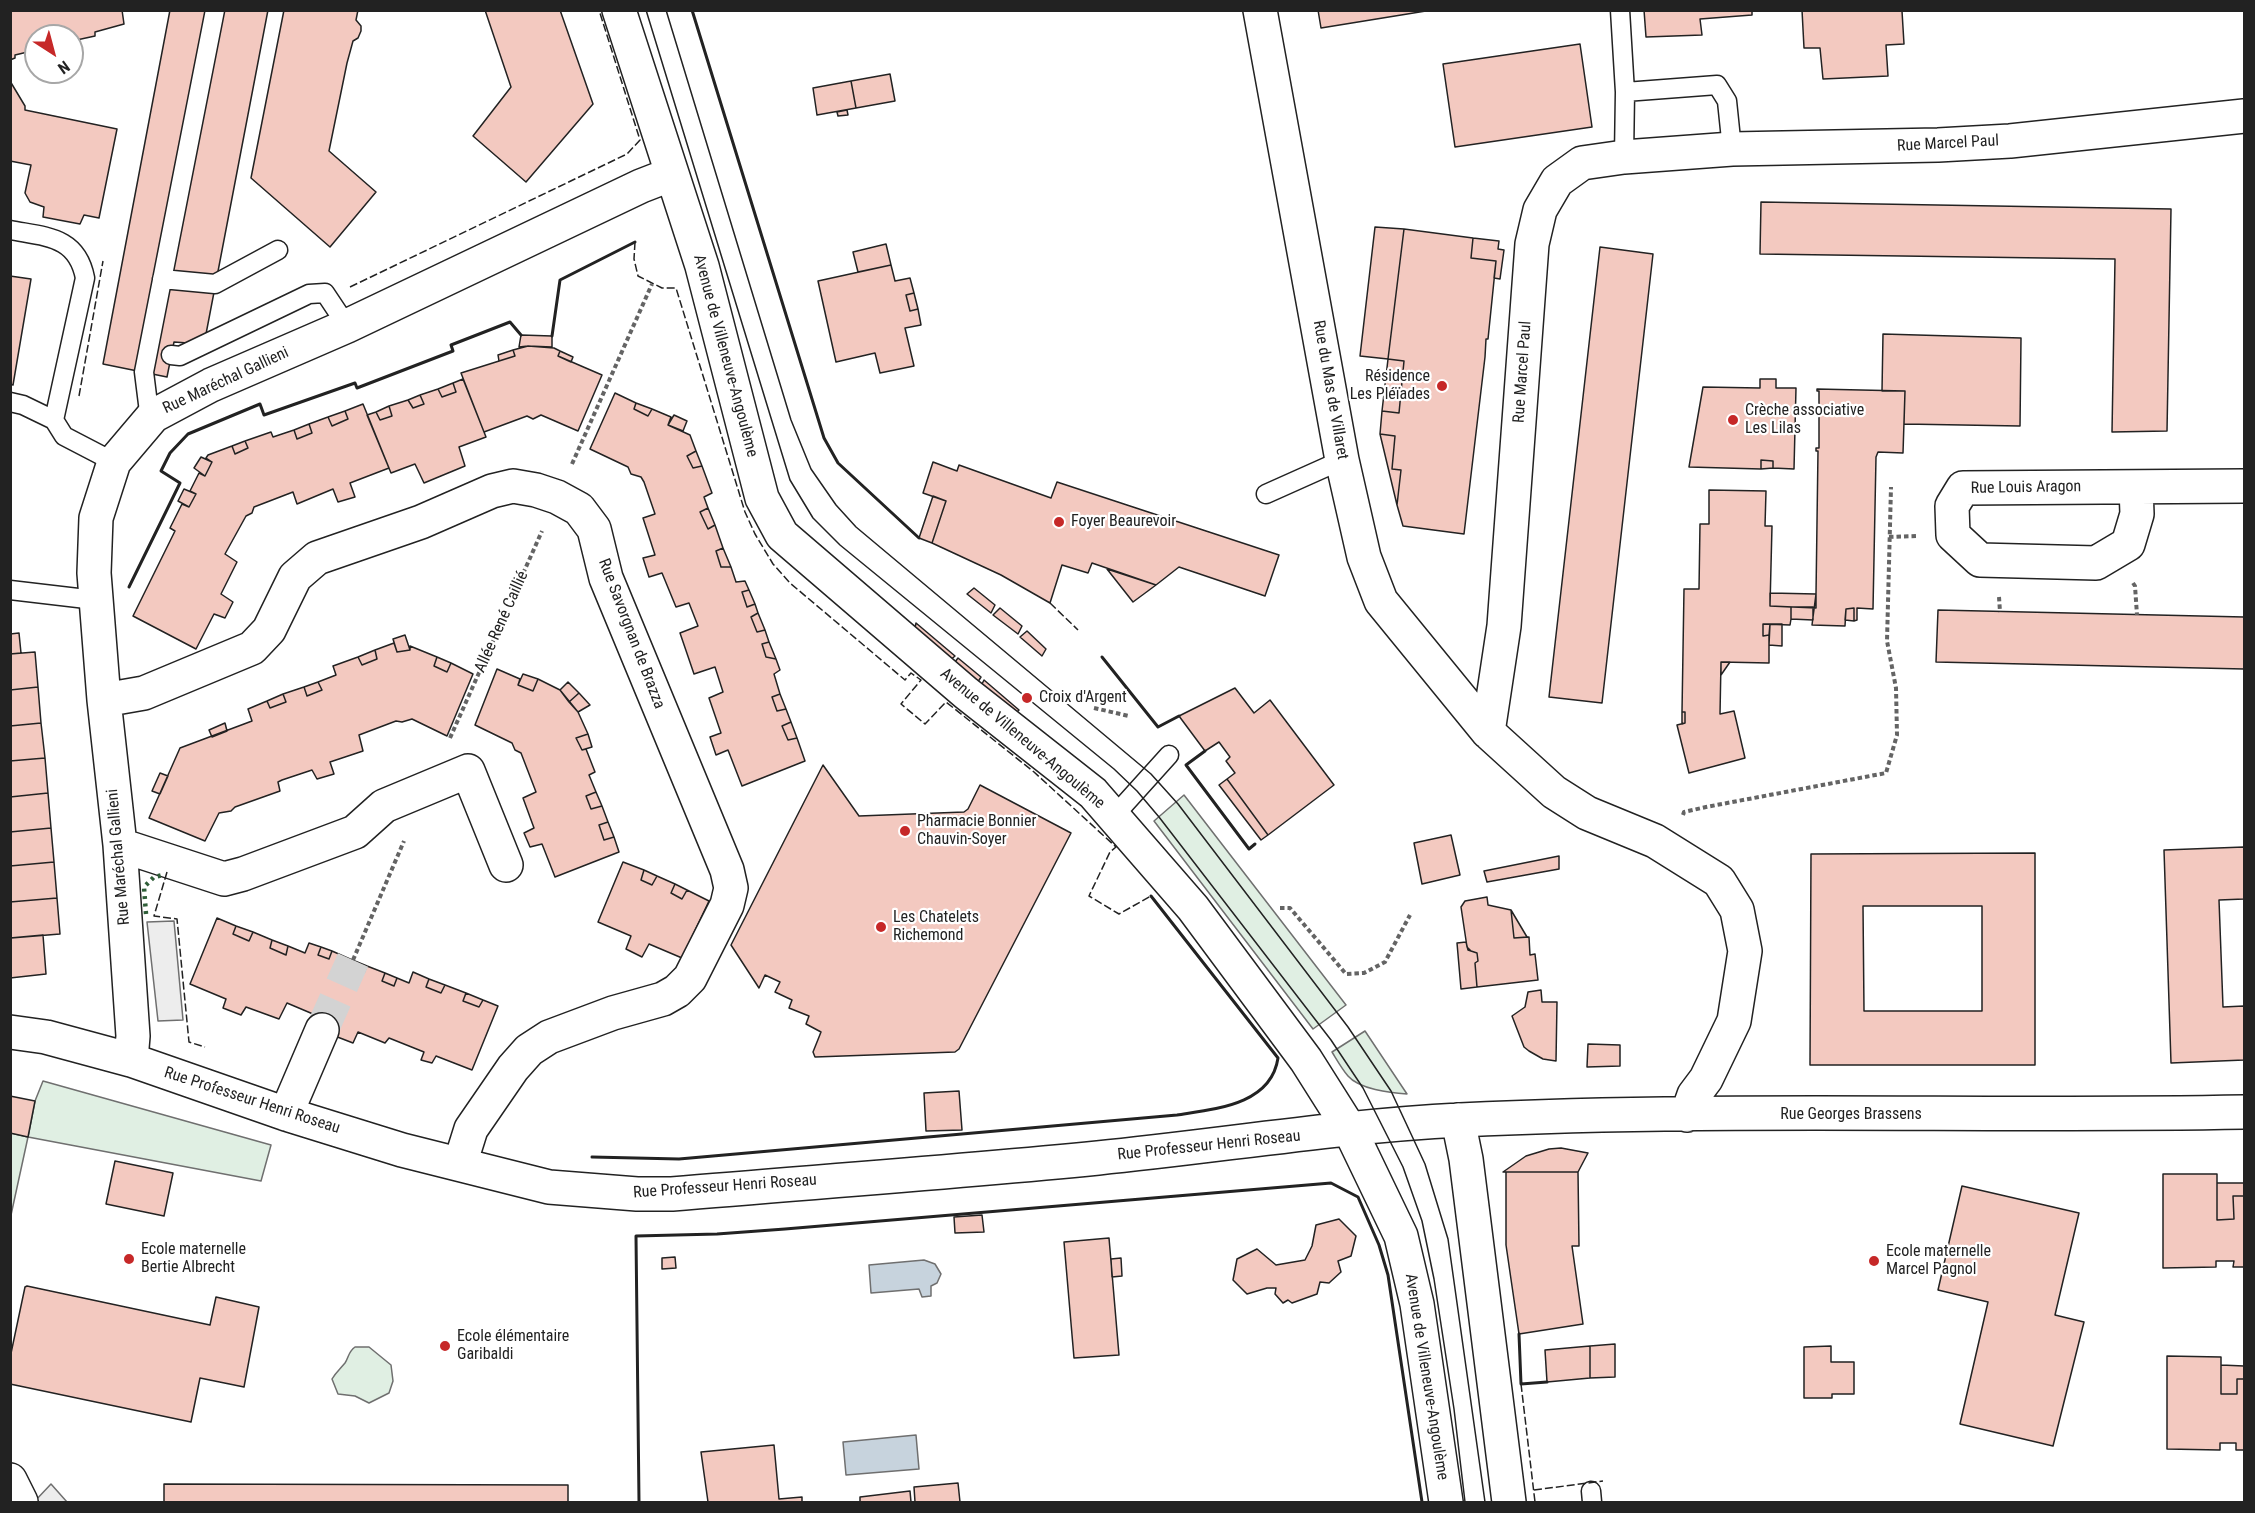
<!DOCTYPE html>
<html>
<head>
<meta charset="utf-8">
<style>
  body { margin:0 }
  #map { position:relative; width:2255px; height:1513px; overflow:hidden; background:#fff; font-family:"Roboto Condensed",sans-serif }
  canvas { display:block }
  .frame { position:absolute; inset:0; border:12px solid #222; pointer-events:none }
  .north { position:absolute; left:24px; top:24px; width:60px; height:60px; box-sizing:border-box; background:#fff; border:2px solid #a7a7a7; border-radius:50%; rotate:144deg; font-size:16px; font-weight:700; line-height:24px; text-align:center; color:#222 }
  .north::after { content:''; display:block; margin:auto; width:21px; height:27px; background:#c62828; clip-path:polygon(50% 0,100% 100%,50% 72%,0 100%) }
</style>
</head>
<body>
<div id="map">
<canvas width="2255" height="1513"></canvas>
<div class="frame"></div>
<div class="north">N</div>
</div>
<script>
const c = document.querySelector('canvas').getContext('2d');
c.lineJoin = 'round';
function paint(path, color) { c.fillStyle = color; c.fill(path, 'evenodd'); }
function strokePath(path, color, width, dash) { c.strokeStyle = color; c.lineWidth = width; c.lineCap = dash ? 'butt' : 'round'; c.setLineDash(dash || []); c.stroke(path); }
function drawText(font, color, halo, rows, align = 'center') {
  c.font = font + ' "Roboto Condensed",sans-serif'; c.lineWidth = 4.5; c.setLineDash([]); c.textBaseline = 'middle'; c.strokeStyle = halo; c.fillStyle = color; for (const [text, x, y, turn = 0] of rows) {
    c.save(); c.translate(x, y); c.rotate((+turn || 0) * Math.PI / 180); c.textAlign = isNaN(turn) ? turn : align; if (halo) c.strokeText(text, 0, 0); c.fillText(text, 0, 0); c.restore();
  }
}
const green = new Path2D(`
  M1184,795L1346,1005L1313,1029L1154,821Z
  M1365,1031L1407,1094C1390,1093 1359,1089 1348,1076C1342,1069 1337,1060 1332,1052Z
  M43,1081L271,1145L261,1181L28,1137L11,1215V1133L28,1137L35,1101Z
  M355,1347H369L391,1365L393,1381L389,1393L369,1403L355,1396L338,1394L332,1379C336,1372 340,1369 345,1363C349,1357 348,1352 355,1347Z`);
paint(green, '#e0efe3');
strokePath(green, '#6f6f6f', 1.5);
const parking = new Path2D(`
  M174,921L183,1020L158,1021L147,922Z
  M51,1484L67,1502H34Z`);
paint(parking, '#ededed');
strokePath(parking, '#6f6f6f', 1.5);
const water = new Path2D(`
  M924,1260L935,1264L941,1274L937,1283L931,1286V1296L922,1297L919,1289L871,1293L869,1265Z
  M916,1435L919,1469L846,1475L843,1442Z`);
paint(water, '#c7d3dd');
strokePath(water, '#6f6f6f', 1.5);
const building = new Path2D(`
  M10,10H122L124,24L95,32V36L72,41V36H36V50L15,55V58L10,60Z
  M170,10H268L206,334L188,343L174,342L167,377L103,364Z
  M284,10H358L356,20L361,26V31L358,38L353,41L347,63L329,151L376,192L330,247L251,178Z
  M485,10H560L593,104L526,182L473,136L511,87Z
  M1318,10H1432L1321,28Z
  M1644,10H1752V15L1700,19L1702,35L1646,37Z
  M1802,10H1919V11H1902L1904,44L1886,45L1888,76L1823,79L1820,48H1804Z
  M1580,44L1592,127L1455,147L1443,64Z
  M890,74L895,101L856,108L851,81Z
  M10,81L25,106V110L117,129L99,218L84,215L80,224L43,217L44,207L30,202L25,193L31,165L10,161Z
  M851,81L856,108L817,115L813,88Z
  M847,110L848,115L838,116L837,112Z
  M1761,202L2171,209L2167,431L2112,432L2115,259L1760,254Z
  M1375,227L1404,229L1388,359L1360,356Z
  M1404,229L1473,238L1471,258L1496,261L1488,339H1486L1485,357L1464,534L1403,526L1397,505L1401,470L1392,469L1395,436L1380,434L1382,411L1399,413L1404,361L1388,359Z
  M1473,238L1499,241L1498,249L1504,250L1500,279L1494,278L1496,261L1471,258Z
  M886,244L891,265L858,272L853,252Z
  M1600,247L1653,254L1602,703L1549,697Z
  M891,265L895,281L910,278L914,293L906,295L910,311L918,309L921,325L905,328L914,366L880,373L875,353L836,362L818,281Z
  M10,276L31,279L13,385L10,384Z
  M914,293L918,309L910,311L906,295Z
  M1883,334L2021,338L2020,426L1904,424L1905,391H1882Z
  M521,335L552,336V347L528,346L519,347Z
  M528,346L554,348L560,351L558,356L602,375L578,431L541,415L533,419L527,416L484,432L461,373L515,356L513,350Z
  M513,350L515,356L499,361L498,355Z
  M560,351L573,357L571,362L558,356Z
  M1388,359L1404,361L1399,413L1382,411Z
  M463,379L486,437L459,447L465,466L424,483L415,464L391,473L367,415L376,412L380,420L392,416L389,406L408,400L413,408L424,404L420,395L438,389L442,397L456,392L453,383Z
  M1760,379H1776V388H1796L1794,469L1773,468V461L1761,460V469L1689,467L1703,387L1760,388Z
  M453,383L456,392L442,397L438,389Z
  M1817,389L1905,391L1903,453L1878,452L1876,457L1873,609L1857,608V620L1854,621V608L1846,609L1845,626L1812,625L1816,594L1818,451H1816V448H1819V391H1817Z
  M615,393L636,403L634,409L648,416L652,409L671,417L668,425L690,435L696,451L687,456L693,468L702,466L712,493L704,497L708,508L700,512L708,529L715,525L723,548L716,551L721,567H731L736,582L745,581L749,590L742,592L747,607L755,604L758,613L751,617L757,632L765,630L769,642L762,644L766,657L776,659L780,670L774,674L780,694L772,697L777,711L786,709L791,722L782,726L788,740L797,738L805,761L742,786L728,750L716,755L710,737L721,733L709,698L723,692L715,667L694,674L680,633L698,626L689,603L676,607L662,573L649,577L643,558L655,555L643,518L655,514L644,482L641,477L631,474L628,467L590,449Z
  M420,395L424,404L413,408L408,400Z
  M636,403L652,409L648,416L634,409Z
  M363,404L389,468L350,483L355,497L338,502L333,489L297,504L293,492L254,507L252,513L246,516L225,554L237,562L221,594L233,602L225,618L214,614L196,649L133,616L175,531L170,528L182,504L189,507L196,494L190,491L199,473L205,476L212,462L206,458L208,455L232,446L235,454L248,448L245,441L271,432L273,437L294,430L297,439L312,433L309,424L328,417L332,426L348,419L345,411Z
  M389,406L392,416L380,420L376,412Z
  M345,411L348,419L332,426L328,417Z
  M674,415L687,421L683,431L668,425Z
  M309,424L312,433L297,439L294,430Z
  M1380,434L1395,436L1392,469L1401,470L1397,505Z
  M245,441L248,448L235,454L232,446Z
  M696,451L702,466L693,468L687,456Z
  M201,457L212,462L205,476L194,468Z
  M1761,460L1773,461V468L1761,469Z
  M933,462L957,471L959,465L1051,498L1057,482L1279,555L1265,596L1179,567L1156,585L1092,563L1088,573L1062,565L1050,603L1001,575L932,543L946,501L923,493Z
  M184,489L196,494L189,507L178,501Z
  M1709,490L1766,491L1765,526H1772L1770,606L1791,607V619L1790,625L1763,624V636L1769,635V663L1721,662L1720,714L1734,711L1745,758L1689,773L1677,725L1685,723V712H1682L1684,589H1699L1700,524H1709Z
  M933,496L946,501L932,543L919,538Z
  M708,508L715,525L708,529L700,512Z
  M723,548L731,567H721L716,551Z
  M1107,569L1156,585L1133,602Z
  M974,588L995,605L991,613L967,594Z
  M749,590L755,604L747,607L742,592Z
  M1770,593L1816,594V608L1770,606Z
  M1791,607H1813V620L1791,619Z
  M1000,608L1022,626L1018,634L993,615Z
  M1854,608V621L1845,620L1846,609Z
  M1938,610L2244,617V669L1936,662Z
  M758,613L765,630L757,632L751,617Z
  M916,623L955,656L948,662L914,633Z
  M1763,624H1770L1769,635L1763,636Z
  M1770,624H1782V646L1769,645Z
  M1027,631L1046,649L1042,656L1020,637Z
  M19,633L21,653L10,654V634Z
  M405,635L410,650L397,652L393,639Z
  M769,642L776,659L766,657L762,644Z
  M394,643L397,652L410,650V646L437,657L434,666L447,672L451,663L473,674L447,736L412,719L402,722L396,721L359,735L363,751L330,762L334,774L317,779L312,770L282,780L278,782L280,791L235,807L231,811L219,813L205,841L149,818L180,748L252,721L248,709L267,701L270,708L286,702L283,694L304,687L307,696L322,690L318,682L336,675L333,666L358,657L362,665L377,659L375,650Z
  M375,650L377,659L362,665L358,657Z
  M35,652L38,687L10,690V654Z
  M437,657L451,663L447,672L434,666Z
  M958,658L981,677L976,685L952,666Z
  M1721,662H1730L1721,675Z
  M497,669L520,679L518,685L533,691L538,679L560,690L578,712L588,734L576,738L582,750L586,749L595,772L589,775L596,792L586,796L591,809L602,806L608,822L599,825L604,840L614,837L619,852L555,877L542,844L530,847L524,833L534,828L523,798L536,792L521,753L515,750L512,743L475,725Z
  M523,674L538,679L533,691L518,685Z
  M984,680L1019,710L1013,716L980,688Z
  M318,682L322,690L307,696L304,687Z
  M568,682L579,693L569,702L560,690Z
  M38,687L41,723L10,726V690Z
  M1235,688L1254,713L1270,700L1334,785L1268,835L1227,779L1235,773L1226,761L1230,757L1219,742L1205,751L1179,716Z
  M579,693L590,705L578,712L569,702Z
  M283,694L286,702L270,708L267,701Z
  M780,694L786,709L777,711L772,697Z
  M1682,712H1685V723L1682,724Z
  M791,722L797,738L788,740L782,726Z
  M41,723L45,758L10,761V726Z
  M225,723L227,731L212,737L209,730Z
  M588,734L592,747L582,750L576,738Z
  M45,758L48,793L10,797V761Z
  M823,765L859,816L964,812L968,809L980,785L1071,833L959,1049L955,1052L815,1057L813,1052L821,1032L806,1024L809,1016L789,1008L792,1000L775,992L780,982L765,975L759,988L731,945Z
  M160,773L168,776L160,794L152,791Z
  M1227,779L1268,835L1261,840L1219,785Z
  M596,792L602,806L591,809L586,796Z
  M48,793L51,828L10,832V797Z
  M608,822L614,837L604,840L599,825Z
  M51,828L54,862L10,866V832Z
  M1451,835L1460,875L1422,884L1414,843Z
  M2244,847V899L2219,900L2223,1007L2244,1006V1060L2171,1063L2164,850Z
  M2035,853V1065H1810L1811,854ZM1863,906H1982V1011H1864Z
  M1559,856V869L1487,882L1484,871Z
  M54,862L57,898L10,902V866Z
  M623,862L644,870L641,880L652,885L657,876L675,884L671,893L682,899L687,890L709,901L682,958L649,944L642,957L626,949L631,936L598,922Z
  M644,870L657,876L652,885L641,880Z
  M675,884L687,890L682,899L671,893Z
  M1487,897L1488,905L1511,910L1514,938L1529,937L1530,955L1535,954L1538,980L1477,987L1475,963L1478,961L1477,953L1471,951L1467,947L1461,907L1465,901Z
  M57,898L60,934L11,938L10,902Z
  M1511,910L1527,937L1514,938Z
  M217,918L236,926L233,934L249,941L253,932L272,940L270,948L286,955L288,946L305,953L309,943L321,947L318,955L329,959L332,951L350,959L347,967L350,968L364,973L367,966L385,973L382,981L394,986L397,978L409,983L413,972L429,979L426,987L441,993L445,985L466,993L463,1001L479,1007L483,1000L498,1006L472,1070L436,1056L432,1063L421,1060L424,1052L389,1038L385,1043L358,1032L353,1043L309,1026L313,1014L287,1003L279,1019L246,1007L241,1015L223,1008L226,999L190,984Z
  M236,926L253,932L249,941L233,934Z
  M43,935L46,974L10,978V938Z
  M272,940L288,946L286,955L270,948Z
  M1466,942L1468,950L1477,953L1478,961L1475,963L1477,987L1461,989L1457,943Z
  M321,947L332,951L329,959L318,955Z
  M350,959L367,966L364,973L347,967Z
  M385,973L397,978L394,986L382,981Z
  M429,979L445,985L441,993L426,987Z
  M1541,990L1542,1002H1557L1556,1061L1543,1059L1529,1051L1524,1047L1512,1016L1525,1007L1528,992Z
  M466,993L483,1000L479,1007L463,1001Z
  M1588,1044L1620,1045V1066L1587,1067Z
  M959,1091L962,1130L926,1131L924,1093Z
  M10,1096L35,1101L28,1137L10,1133Z
  M1561,1148L1588,1153L1578,1172H1503L1526,1156L1549,1149Z
  M115,1161L173,1173L164,1216L106,1204Z
  M1506,1172H1578L1579,1246H1572L1583,1324L1519,1334L1506,1245Z
  M2163,1174H2217V1220L2234,1219L2233,1196H2244V1267H2233L2234,1261H2216V1267L2163,1268Z
  M2217,1183H2244V1196H2233L2234,1219L2217,1220Z
  M1962,1186L2079,1213L2055,1315L2084,1322L2053,1446L1960,1424L1988,1302L1938,1290Z
  M982,1215L984,1232L955,1233L954,1217Z
  M1339,1219L1356,1236L1351,1256L1338,1261L1341,1272L1329,1283L1320,1282L1317,1294L1292,1303L1288,1300L1283,1303L1275,1294L1276,1288H1267L1247,1294L1233,1280L1237,1259L1257,1249L1276,1265L1305,1260L1312,1246L1316,1225Z
  M1109,1238L1119,1355L1074,1358L1064,1242Z
  M675,1257L676,1268L662,1269V1258Z
  M1121,1258L1122,1276L1112,1277L1111,1259Z
  M27,1286L210,1325L216,1297L259,1307L244,1387L200,1378L191,1422L10,1384V1358L25,1287Z
  M1615,1344V1377L1590,1378V1346Z
  M1590,1346V1378L1547,1382L1545,1350Z
  M1831,1346V1362H1854V1394H1832V1398H1804V1347Z
  M2167,1356L2221,1357V1394H2237V1379H2244V1450H2236V1443H2220V1450L2167,1449Z
  M2221,1365L2244,1366V1379H2237V1394H2221Z
  M774,1445L779,1499L802,1497V1502H708L701,1452Z
  M958,1483L960,1502H915L914,1487Z
  M164,1484L568,1485V1502H164Z
  M910,1491L911,1502H860V1497Z`);
paint(building, '#f3c9c0');
strokePath(building, '#222', 1.5);
strokePath(new Path2D(`
  M322,1030L353,960`), '#d3d3d3', 33, [33, 16]);
const lane = new Path2D(`
  M1620,10L1625,92L1624,157
  M1625,92L1717,85L1727,101L1732,149
  M10,230C46,237 77,236 85,278L54,420L64,436L114,462
  M162,279L215,284L278,250
  M171,355L180,356L309,294L325,293L347,326
  M10,402L23,405L54,420
  M153,416L148,404L144,372L215,10
  M1266,494L1342,460
  M10,590L95,600
  M1114,816L1169,755
  M1591,1491L1592,1502`);
const street = new Path2D(`
  M619,10L702,266L762,498L782,535L966,693L1093,793L1193,908L1306,1060L1349,1128L1401,1236L1417,1304L1446,1502
  M1260,10L1342,460L1364,557L1381,601L1488,732
  M2136,487L2137,514L2128,544L2096,563L1980,560L1953,535L1952,506L1963,488L2244,486
  M104,700L144,693L252,648L269,630L295,577L317,558L421,522L492,491L513,486L536,490L557,497L579,509L594,529L606,578L727,870L731,888L727,905L690,978L677,991L663,999L613,1013L549,1037L529,1050L513,1068L471,1129L460,1164
  M120,845L224,879L243,874L355,832L384,806L468,771L506,865
  M10,1032L46,1037L131,1060L286,1114L402,1150L549,1187L637,1194H672C814,1182 956,1172 1098,1158C1219,1146 1339,1126 1460,1120C1721,1107 1983,1117 2244,1112
  M131,1060L133,1036L120,845L104,700L94,573L96,518L114,462L153,416L211,385L347,326L641,186L672,174
  M286,1114L322,1030
  M1687,1115L1694,1095L1706,1079L1734,1021L1745,951L1737,910L1719,881L1655,841L1587,813L1554,792L1488,732L1504,626L1532,244L1540,210L1557,181L1582,163L1624,157L1732,149L1938,145L2010,141L2244,116
  M1458,1120L1466,1159L1509,1502
  M10,1480L21,1502`);
strokePath(lane, '#222', 21);
strokePath(street, '#222', 36);
strokePath(new Path2D(`
  M572,464L652,284
  M1889,537L1916,536
  M2133,583L2135,586L2137,615
  M1999,597L2000,612
  M1094,708L1129,716
  M450,738L542,531
  M1683,815L1684,812L1706,807L1886,773L1897,735L1896,688L1887,641L1891,487
  M1280,908H1290L1346,974L1364,973L1385,962L1410,915
  M353,960L404,841`), '#646464', 4, [4.5, 3]);
strokePath(lane, '#fff', 18);
strokePath(street, '#fff', 33);
strokePath(new Path2D(`
  M646,10L790,480L813,518L840,545L1114,769L1137,791L1159,817L1331,1040L1363,1088L1403,1167L1422,1221L1434,1279L1454,1409L1465,1502
  M666,10L791,420L811,469L836,505L856,527L1151,774L1178,804L1348,1027L1391,1091L1425,1164L1448,1239L1485,1502`), '#222', 1.5);
strokePath(new Path2D(`
  M146,914L144,887L154,877L163,875`), '#2f5e38', 4.5, [3, 4.5]);
strokePath(new Path2D(`
  M635,242L634,259L638,276L662,288H676L745,512L755,534L773,564L790,583L905,680L911,673L921,680L901,704L925,724L946,702L1034,772L1116,847L1110,852L1089,896L1119,914L1151,896
  M350,287L627,154L640,140L599,10
  M79,396L103,261
  M1050,603L1078,630
  M167,872L154,916L177,919L189,1042L205,1047
  M1521,1384L1535,1502
  M1534,1490L1603,1481`), '#222', 1.5, [8, 3]);
strokePath(new Path2D(`
  M692,10L824,438L838,463L919,538
  M552,336L560,280L635,242
  M129,587L180,483L161,471L170,453L188,434L260,404L264,415L355,383L357,388L453,351L451,345L510,322L521,335
  M1102,657L1158,727L1179,716
  M1205,751L1186,765L1249,849L1255,844
  M592,1157L679,1159L1177,1115C1215,1109 1271,1105 1278,1058L1151,896
  M1519,1334L1521,1384L1547,1382
  M639,1502L636,1236L717,1234L785,1229L1331,1183L1358,1197L1379,1245L1388,1275L1422,1502`), '#222', 3);
for (const [x, y, r, color] of [
  [1442,386,6,"#c62828"],
  [1733,420,6,"#c62828"],
  [1059,522,6,"#c62828"],
  [1027,698,6,"#c62828"],
  [905,831,6,"#c62828"],
  [881,927,6,"#c62828"],
  [129,1259,6,"#c62828"],
  [1874,1261,6,"#c62828"],
  [445,1346,6,"#c62828"]
]) { const dot = new Path2D(); dot.arc(x, y, r, 0, 2 * Math.PI); c.fillStyle = color; c.fill(dot); strokePath(dot, '#fff', 2); }
drawText('16px', '#222', '#fff', [
  ["Rue Marcel Paul",1948,144,-3],
  ["Avenue de Villeneuve-Angoulème",725,356,75],
  ["Rue Marcel Paul",1523,372,-86],
  ["Rue Maréchal Gallieni",226,381,-25],
  ["Rue du Mas de Villaret",1330,390,80],
  ["Rue Louis Aragon",2026,488,-1],
  ["Allée René Caillié",502,622,-66],
  ["Rue Savorgnan de Brazza",631,634,69],
  ["Avenue de Villeneuve-Angoulème",1022,739,40],
  ["Rue Maréchal Gallieni",119,857,-95],
  ["Rue Professeur Henri Roseau",252,1101,18],
  ["Rue Georges Brassens",1851,1115],
  ["Rue Professeur Henri Roseau",1209,1146,-6],
  ["Rue Professeur Henri Roseau",725,1187,-4],
  ["Avenue de Villeneuve-Angoulème",1426,1377,81]
]);
drawText('16px', '#222', '#fff', [
  ["Résidence",1430,377,"right"],
  ["Les Pléïades",1430,395,"right"],
  ["Crèche associative",1745,411],
  ["Les Lilas",1745,429],
  ["Foyer Beaurevoir",1071,522],
  ["Croix d'Argent",1039,698],
  ["Pharmacie Bonnier",917,822],
  ["Chauvin-Soyer",917,840],
  ["Les Chatelets",893,918],
  ["Richemond",893,936],
  ["Ecole maternelle",141,1250],
  ["Bertie Albrecht",141,1268],
  ["Ecole maternelle",1886,1252],
  ["Marcel Pagnol",1886,1270],
  ["Ecole élémentaire",457,1337],
  ["Garibaldi",457,1355]
], 'left');
</script>
</body>
</html>
